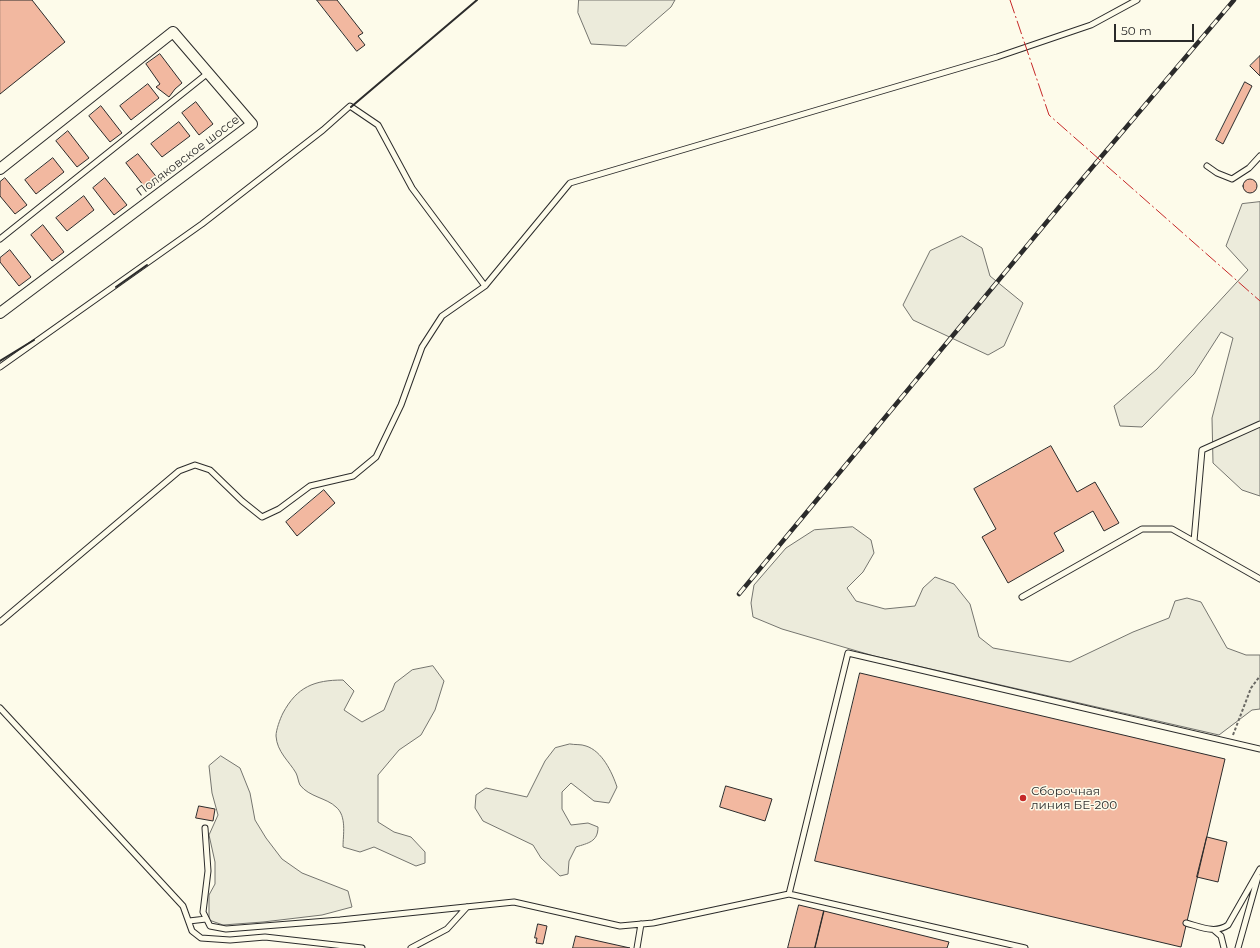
<!DOCTYPE html>
<html>
<head>
<meta charset="utf-8">
<style>
  body { margin:0 }
  #map { position:relative; width:1260px; height:948px; overflow:hidden; background:#fdfbea; font-family:Montserrat,sans-serif }
  canvas { display:block }
  .scale { position:absolute; left:1114px; top:24px; width:80px; height:18px; box-sizing:border-box; border:2px solid #2b2b2b; border-top:0; padding-left:5px; font-size:12px; line-height:14px; white-space:nowrap; color:#2b2b2b; -webkit-text-stroke:3px #fdfbea; paint-order:stroke }
</style>
</head>
<body>
<div id="map">
<canvas width="1260" height="948"></canvas>
<div class="scale">50 m</div>
</div>
<script>
const c = document.querySelector('canvas').getContext('2d');
c.lineJoin = 'round';
function paint(path, color) { c.fillStyle = color; c.fill(path, 'evenodd'); }
function strokePath(path, color, width, dash) { c.strokeStyle = color; c.lineWidth = width; c.lineCap = dash ? 'butt' : 'round'; c.setLineDash(dash || []); c.stroke(path); }
function drawText(font, color, halo, rows, align = 'center') {
  c.font = font + ' Montserrat,sans-serif'; c.lineWidth = 3; c.setLineDash([]); c.textBaseline = 'middle'; c.strokeStyle = halo; c.fillStyle = color; for (const [text, x, y, turn = 0] of rows) {
    c.save(); c.translate(x, y); c.rotate((+turn || 0) * Math.PI / 180); c.textAlign = isNaN(turn) ? turn : align; if (halo) c.strokeText(text, 0, 0); c.fillText(text, 0, 0); c.restore();
  }
}
const green = new Path2D(`
  M579,0H675L671,7L626,46L591,44L578,13Z
  M1260,202V496L1242,490L1213,463L1212,418L1233,338L1221,332L1194,374L1142,427L1120,426L1114,406L1157,369L1248,270L1226,246L1242,204Z
  M962,236L982,248L990,276L1023,303L1004,346L988,355L913,320L903,305L930,251Z
  M853,527L871,540L874,553L863,572L847,588L856,601L885,609L915,606L923,588L935,577L954,584L970,604L979,637L993,648L1070,662L1133,632L1169,618L1175,601L1187,598L1201,602L1227,648L1246,655H1260V709L1252,710L1219,735L874,656L782,629L753,617L751,603L754,585L786,548L814,530Z
  M433,666L444,681L435,710L421,735L399,750L378,775V822L394,832L411,837L425,852V863L416,866L374,847L360,852L343,847C343,835 347,816 336,807C327,798 309,797 300,785C298,781 298,777 296,773C289,761 277,752 276,736C276,730 280,719 283,713C297,687 314,680 343,680L354,691L344,710L362,722L384,710L395,683L412,670Z
  M570,744C575,745 581,744 586,746C602,751 612,772 617,787L609,803L594,801L571,783L562,792V809L571,825L588,823L598,827C598,842 588,843 576,847L569,861L568,874L560,876L541,858L533,845L483,821L475,808L476,795L486,788L527,797L545,761L555,748Z
  M221,756L240,768L250,793L255,820L266,838L282,859L302,873L348,891L352,907L322,915L263,922L223,925L209,920V895L215,884V862L209,835L218,815L212,793L209,766Z`);
paint(green, '#ecebdb');
strokePath(green, '#74746e', 1);
const building = new Path2D(`
  M0,0H32L65,42L0,94Z
  M317,0H337L363,33L358,36L365,45L357,51Z
  M160,54L182,83L175,89L169,97L156,87L160,84L146,64Z
  M1260,56V76L1250,66Z
  M1245,82L1252,86L1223,144L1216,140Z
  M148,84L159,98L131,120L120,106Z
  M196,102L213,124L199,135L182,113Z
  M101,106L122,133L110,142L89,116Z
  M179,122L190,136L162,157L151,144Z
  M68,131L89,158L77,167L56,141Z
  M138,154L159,180L147,190L126,163Z
  M53,158L64,172L36,194L25,180Z
  M5,178L27,205L15,214L0,196V182Z
  M105,178L127,205L114,215L93,188Z
  M1243 186a7 7 0 1 1 14 0a7 7 0 1 1-14 0Z
  M84,196L94,210L67,231L56,218Z
  M43,225L64,252L52,261L31,235Z
  M10,250L31,277L19,286L0,262V258Z
  M1051,446L1077,492L1095,482L1119,523L1104,531L1093,511L1054,533L1064,551L1008,583L982,537L996,529L974,489Z
  M324,490L335,503L297,536L286,522Z
  M860,673L1225,759L1181,947L815,861Z
  M726,786L772,799L765,821L720,807Z
  M199,806L215,809L213,821L196,818Z
  M1207,837L1227,842L1218,882L1197,877Z
  M799,905L824,911L815,948H788Z
  M824,911L949,942L947,948H815Z
  M538,924L547,926L543,944L536,943L537,938H535Z
  M576,936L630,948H573Z`);
paint(building, '#f2b8a0');
strokePath(building, '#2b2b2b', 1);
const lane = new Path2D(`
  M1207,166L1217,173L1232,179L1249,168L1260,156
  M0,239L208,73
  M0,367L202,224L323,130L350,106L378,125L412,188L485,286
  M1194,541L1202,450L1260,424
  M1022,597L1142,529H1172L1260,579
  M0,622L179,471L195,465L210,470L242,501L262,517L279,509L310,486L353,476L376,457L401,405L422,347L442,316L485,286L570,183L997,57L1091,25L1137,0
  M0,708L183,906L192,931L201,938L230,940L265,937L362,948
  M205,828L208,871L203,912L210,926L226,929L340,920L514,902L620,926L653,923L789,894L1025,948
  M789,894L848,653L1260,749
  M189,921L206,919
  M1186,923C1201,927 1215,934 1228,925L1260,869
  M1214,930L1221,936L1224,948
  M411,948L447,929L467,907
  M637,948L641,924
  M1238,948L1258,877`);
const street = new Path2D(`
  M0,169L173,32L252,124L0,313`);
strokePath(lane, '#2b2b2b', 7);
strokePath(street, '#2b2b2b', 12);
strokePath(new Path2D(`
  M1233,735L1251,688L1260,676`), '#6a6964', 2, [3, 2]);
strokePath(lane, '#fdfbea', 5);
strokePath(street, '#fdfbea', 10);
const rail = new Path2D(`
  M739,594L1079,183L1234,0`);
strokePath(rail, '#2b2b2b', 4.5);
strokePath(rail, '#fdfbea', 3, [9]);
strokePath(new Path2D(`
  M351,107L477,0
  M116,287L147,265
  M0,361L34,340`), '#2b2b2b', 2);
strokePath(new Path2D(`
  M1010,0L1049,115L1260,301`), '#c62828', 1, [14, 3, 2, 3]);
for (const [x, y, r, color] of [
  [1023,798,4,"#c62828"]
]) { const dot = new Path2D(); dot.arc(x, y, r, 0, 2 * Math.PI); c.fillStyle = color; c.fill(dot); strokePath(dot, '#fdfbea', 1.5); }
drawText('12px', '#2b2b2b', '#fdfbea', [
  ["Поляковское шоссе",188,156,-37]
]);
drawText('12px', '#2b2b2b', '#fdfbea', [
  ["Сборочная",1031,791],
  ["линия БЕ-200",1031,805]
], 'left');
</script>
</body>
</html>
